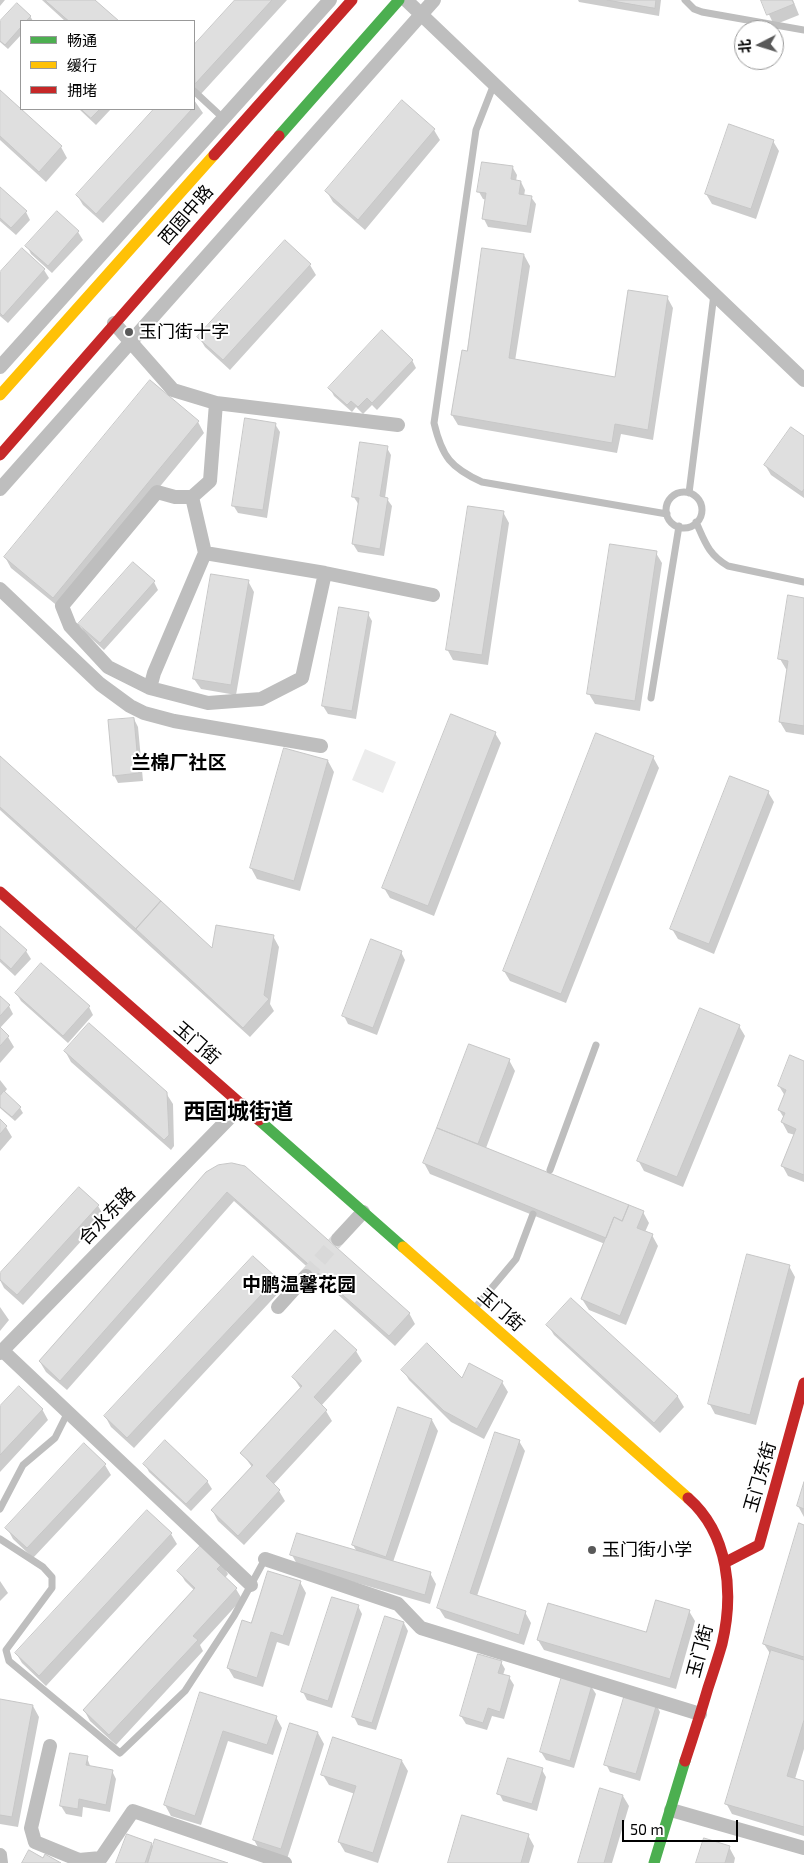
<!DOCTYPE html>
<html>
<head>
<meta charset="utf-8">
<style>
  body { margin:0 }
  #map { position:relative; width:804px; height:1863px; overflow:hidden; background:#fff; font-family:"Exo 2","Noto Sans SC",sans-serif }
  canvas { display:block }
  .legend { position:absolute; left:20px; top:20px; width:175px; height:90px; box-sizing:border-box; background:#fff; border:1px solid #999; margin:0; padding:6px 9px; list-style:none; font-size:15px; color:#000 }
  .legend li { display:flex; align-items:center; gap:10px; height:25px }
  .legend b { width:25px; border:1px solid #999 }
  .north { position:absolute; left:734px; top:20px; width:50px; height:50px; box-sizing:border-box; background:#fff; border:1px solid #999; border-radius:50%; rotate:265deg; font-size:14px; font-weight:700; line-height:20px; text-align:center; color:#000 }
  .north::after { content:''; display:block; margin:auto; width:18px; height:22px; background:#595959; clip-path:polygon(50% 0,100% 100%,50% 72%,0 100%) }
  .scale { position:absolute; left:622px; top:1820px; width:116px; height:22px; box-sizing:border-box; border:2px solid #000; border-top:0; padding-left:6px; font-size:15px; line-height:18px; white-space:nowrap; color:#000; -webkit-text-stroke:4px #fff; paint-order:stroke }
</style>
</head>
<body>
<div id="map">
<canvas width="804" height="1863"></canvas>
<ul class="legend">
<li><b style="height:6px;background:#4caf50"></b>畅通</li>
<li><b style="height:6px;background:#ffc107"></b>缓行</li>
<li><b style="height:6px;background:#c62828"></b>拥堵</li>
</ul>
<div class="north">北</div>
<div class="scale">50 m</div>
</div>
<script>
const c = document.querySelector('canvas').getContext('2d');
c.lineJoin = 'round';
function paint(path, color) { c.fillStyle = color; c.fill(path, 'evenodd'); }
function strokePath(path, color, width, dash) { c.strokeStyle = color; c.lineWidth = width; c.lineCap = dash ? 'butt' : 'round'; c.setLineDash(dash || []); c.stroke(path); }
function drawText(font, color, halo, rows, align = 'center') {
  c.font = font + ' "Exo 2","Noto Sans SC",sans-serif'; c.lineWidth = 4; c.setLineDash([]); c.textBaseline = 'middle'; c.strokeStyle = halo; c.fillStyle = color; for (const [text, x, y, turn = 0] of rows) {
    c.save(); c.translate(x, y); c.rotate((+turn || 0) * Math.PI / 180); c.textAlign = isNaN(turn) ? turn : align; if (halo) c.strokeText(text, 0, 0); c.fillText(text, 0, 0); c.restore();
  }
}
paint(new Path2D(`
  M365,749L396,762L383,793L352,780Z`), '#ececec');
paint(new Path2D(`
  M0,0H5L0,6Z
  M42,0H93L117,21H65Z
  M237,0H287L201,94L194,87V47Z
  M578,0H661L659,16L579,2Z
  M762,0H793L799,15L774,25Z
  M30,16L33,21H21V35L8,49L0,42V23Z
  M0,92L61,147L67,158L46,182L0,140Z
  M194,100L203,113L103,223L83,205L77,195L156,109H194Z
  M79,109H111L96,125Z
  M434,130L440,140L365,230L333,202L327,192Z
  M773,141L779,151L756,219L712,204L706,194Z
  M513,168L517,175L516,181L521,182L525,190L524,196L531,197L536,204L531,233L488,227L484,219L487,200L483,199L479,192Z
  M0,188L26,212L30,220L16,235L0,221Z
  M57,213L78,232L83,240L52,273L31,254L27,246Z
  M22,250L44,270L49,278L8,323L0,316V274Z
  M524,255L530,266L515,361L616,379L667,297L673,308L653,440L621,434L617,453L458,425L452,415L468,352Z
  M310,265L316,275L230,370L205,347L199,337Z
  M412,360L416,368L377,410L372,405L363,414L356,407L352,412L334,396L330,388Z
  M150,382L198,422L204,433L60,608L11,568L5,557Z
  M275,424L280,432L267,518L238,513L233,505Z
  M804,438V498L771,475L765,465Z
  M387,448L391,455L385,498L387,499L392,506L384,556L358,552L353,544L359,505L353,496Z
  M503,512L509,523L488,665L453,660L447,649Z
  M656,553L662,563L640,711L595,704L589,694Z
  M248,581L254,592L236,695L201,689L194,679Z
  M154,582L158,590L104,650L84,632L80,624Z
  M804,599V735L786,732L780,722L788,670L786,669L780,659Z
  M368,614L372,621L356,719L328,714L323,706Z
  M134,719L138,727L143,781L118,783L114,775Z
  M495,733L501,743L434,916L390,898L384,888Z
  M285,749L328,761L334,772L300,891L257,879L251,868Z
  M653,757L659,768L566,1003L510,981L504,971Z
  M0,758L213,950L273,936L279,947L270,1004L274,1011L250,1037L0,810Z
  M768,792L774,802L714,954L678,939L672,929Z
  M0,927L26,951L31,959L15,976L0,962Z
  M401,952L405,960L377,1035L348,1024L344,1016Z
  M16,993L89,1007L93,1015L68,1043L21,1001Z
  M0,998L9,1006L13,1014L0,1028Z
  M739,1026L745,1036L683,1187L644,1171L638,1160Z
  M0,1029L8,1037L14,1047L0,1063Z
  M469,1045L509,1060L515,1071L486,1148L643,1212L649,1223L645,1232L652,1235L658,1246L626,1325L589,1310L582,1299L605,1244L430,1174L424,1163Z
  M65,1051L166,1093L173,1104L174,1146L171,1150L71,1062Z
  M804,1062V1182L788,1176L782,1165L795,1135L788,1133L782,1122L784,1118L779,1110L785,1096L779,1086Z
  M0,1080L7,1089L4,1093L20,1108L23,1113L15,1121L0,1108Z
  M0,1121L6,1127L12,1137L0,1151Z
  M207,1173L409,1313L415,1324L395,1346L234,1201L67,1390L46,1372L40,1362Z
  M98,1206L104,1216L23,1305L4,1288L0,1280V1275Z
  M789,1266L795,1277L756,1425L715,1414L709,1403Z
  M276,1279L282,1289L134,1448L111,1427L105,1416Z
  M571,1300L678,1397L684,1407L660,1433L554,1335L548,1325Z
  M0,1307L9,1320L0,1331Z
  M356,1351L362,1361L321,1406L326,1411L332,1421L273,1485L279,1491L285,1501L244,1545L218,1521L212,1510L252,1467L242,1453L301,1389L293,1377Z
  M403,1370L462,1380L502,1382L508,1392L484,1439L451,1422L409,1380Z
  M0,1408L42,1409L48,1420L0,1472Z
  M398,1409L432,1420L438,1431L393,1562L430,1573L436,1584L430,1604L298,1566L292,1555L357,1552L353,1545Z
  M519,1441L525,1451L477,1596L525,1612L531,1623L524,1645L445,1618L438,1607Z
  M145,1464L207,1481L212,1489L191,1511L149,1472Z
  M105,1465L111,1475L33,1558L13,1539L7,1528Z
  M804,1486V1517L798,1506Z
  M804,1526V1749L795,1779L804,1782V1836L732,1814L726,1803L771,1655L764,1644Z
  M171,1534L177,1544L46,1686L22,1663L16,1653Z
  M222,1564L228,1574L225,1578L236,1589L242,1599L200,1645L203,1651L116,1745L90,1721L84,1710L195,1591L185,1581L179,1571Z
  M0,1581L8,1593L0,1601Z
  M300,1582L306,1593L289,1646L277,1642L263,1687L234,1678L228,1668Z
  M358,1606L362,1614L332,1708L307,1700L303,1692Z
  M689,1611L695,1621L676,1689L544,1650L538,1640L647,1633Z
  M404,1623L408,1631L376,1730L358,1725L354,1717Z
  M501,1662L505,1669L503,1675L509,1677L514,1685L504,1719L492,1716L487,1730L466,1724L461,1716Z
  M591,1686L596,1694L574,1768L546,1760L541,1752Z
  M201,1693L276,1717L282,1728L273,1755L228,1741L201,1825L171,1816L165,1805Z
  M0,1704L33,1706L39,1717L18,1827L0,1824Z
  M656,1704L660,1712L640,1781L610,1772L606,1764Z
  M318,1733L324,1744L287,1859L260,1851L254,1840Z
  M87,1758L91,1768L112,1771L116,1779L110,1812L83,1807L82,1817L66,1814L61,1806Z
  M402,1761L408,1771L378,1863L345,1852L339,1842L355,1794L329,1785L323,1775Z
  M542,1770L546,1777L537,1811L503,1801L499,1793Z
  M623,1796L629,1806L612,1863H579Z
  M528,1835L534,1846L529,1863H450Z
  M151,1844L154,1848L224,1863H117Z
  M729,1847L735,1858L734,1863H698Z`), '#0003');
const building = new Path2D(`
  M45,0H95L119,21H69Z
  M235,0H272L195,84L194,45Z
  M607,0H656L655,8Z
  M761,0H792L794,4L767,15Z
  M17,3L31,16L26,21H21V27L5,45L0,41V21Z
  M0,90L62,146L39,172L0,136Z
  M402,100L435,129L358,220L325,191Z
  M81,109H100L91,118Z
  M154,109H192L96,214L76,195Z
  M729,124L774,140L751,209L705,194Z
  M482,162L513,166L511,179L521,181L519,194L532,196L527,226L482,219L486,193L477,192Z
  M0,187L27,211L11,228L0,218Z
  M57,211L79,231L48,266L25,246Z
  M285,240L311,264L223,360L197,337Z
  M22,248L45,269L3,316L0,313V272Z
  M482,248L524,254L509,358L615,377L628,290L668,296L648,430L615,424L612,443L451,415L462,350L467,351Z
  M382,330L413,360L372,403L367,398L358,407L351,401L347,405L328,388Z
  M150,380L199,421L53,598L4,557Z
  M245,418L276,423L263,510L232,506Z
  M791,427L804,436V489L802,492L764,465Z
  M360,442L388,446L380,496L388,498L380,549L352,544L359,498L352,497Z
  M468,506L504,511L482,655L446,650Z
  M610,544L657,551L635,701L587,694Z
  M133,562L155,581L100,643L78,624Z
  M211,574L249,580L231,685L193,679Z
  M788,595L804,598V726L779,722L788,661L778,659Z
  M339,607L369,612L352,711L322,706Z
  M451,714L496,732L428,906L382,888Z
  M134,718L139,773L113,776L108,720Z
  M596,733L654,756L561,994L503,971Z
  M284,748L328,760L294,881L250,868Z
  M0,756L161,901L136,929L0,807Z
  M730,776L769,791L709,944L670,929Z
  M161,901L212,948L216,925L274,935L264,995L269,999L243,1028L136,929Z
  M0,926L27,950L11,969L0,959Z
  M371,939L402,951L373,1028L342,1016Z
  M41,963L90,1006L63,1036L15,993Z
  M0,996L10,1005L0,1016Z
  M700,1008L740,1025L677,1177L637,1161Z
  M89,1023L167,1092L169,1135L164,1140L64,1051Z
  M0,1027L9,1036L0,1046Z
  M469,1044L510,1059L478,1144L437,1128Z
  M790,1055L804,1061V1175L781,1166L796,1129L781,1122L785,1113L778,1110L786,1090L778,1086Z
  M4,1091L21,1107L12,1117L0,1107V1096Z
  M0,1119L7,1126L0,1134Z
  M437,1128L629,1205L622,1221L614,1217L606,1238L423,1163Z
  M232,1163L245,1166L410,1313L389,1336L227,1192L60,1381L39,1361L206,1172L218,1165Z
  M79,1187L99,1205L17,1295L0,1280V1273Z
  M629,1205L644,1211L637,1228L653,1234L620,1316L581,1299L614,1217L622,1221Z
  M747,1254L790,1265L750,1415L708,1404Z
  M253,1256L277,1278L127,1438L104,1416Z
  M571,1298L678,1396L654,1423L546,1325Z
  M335,1330L357,1350L314,1397L327,1410L266,1476L280,1490L238,1536L211,1510L253,1465L240,1453L302,1386L292,1377Z
  M427,1343L462,1378L469,1363L503,1381L477,1429L444,1411L401,1370Z
  M19,1386L43,1409L0,1455V1406Z
  M398,1407L432,1419L386,1557L352,1545Z
  M495,1432L520,1440L470,1593L526,1611L519,1635L437,1608Z
  M165,1440L208,1481L186,1504L143,1464Z
  M84,1443L106,1464L27,1548L5,1528Z
  M804,1482V1509L797,1506Z
  M147,1510L172,1533L39,1676L15,1653Z
  M799,1523L804,1525V1657L763,1644Z
  M297,1533L431,1572L425,1595L290,1555Z
  M203,1543L223,1563L217,1569L237,1588L193,1636L198,1640L109,1735L83,1710L195,1588L177,1571Z
  M268,1571L301,1581L283,1636L271,1632L257,1678L227,1668L242,1620L251,1623Z
  M332,1597L359,1605L328,1701L301,1692Z
  M656,1600L690,1610L670,1679L537,1640L548,1603L646,1632Z
  M385,1616L404,1622L372,1723L352,1717Z
  M771,1650L804,1660V1720L787,1776L804,1781V1827L725,1804Z
  M478,1654L502,1661L498,1673L510,1676L500,1712L488,1708L483,1723L460,1716Z
  M562,1676L592,1685L570,1761L540,1752Z
  M200,1692L277,1716L267,1745L223,1731L195,1816L164,1805Z
  M625,1694L657,1703L636,1774L604,1765Z
  M0,1699L33,1705L12,1817L0,1815Z
  M290,1723L318,1732L281,1849L253,1840Z
  M333,1737L402,1760L373,1853L338,1842L356,1786L321,1775Z
  M70,1753L88,1756L86,1765L113,1770L106,1805L79,1799L78,1809L60,1806Z
  M508,1758L543,1768L532,1804L497,1794Z
  M600,1788L623,1795L604,1863H578Z
  M462,1815L529,1834L521,1863H448Z
  M127,1834L152,1843L145,1863H116Z
  M704,1838L730,1846L725,1863H696Z
  M155,1839L228,1863H148Z
  M29,1850L43,1858L45,1854L61,1863H22Z`);
paint(building, '#dfdfdf');
strokePath(building, '#c7c7c7', 1);
strokePath(new Path2D(`
  M306,1276L338,1239`), '#d9d9d9', 14, [14, 7]);
strokePath(new Path2D(`
  M685,0L694,9L702,12L804,30
  M494,84L476,130L434,423C442,457 451,468 482,482L667,514
  M194,91L223,118
  M666 510a18 18 0 1 1 36 0a18 18 0 1 1-36 0Z
  M689,493L714,294
  M696,522C705,542 708,554 728,566L804,582
  M651,698L679,526
  M550,1170L596,1045
  M474,1309L516,1259L533,1214
  M0,1509L23,1465L55,1438L68,1412
  M0,1539L43,1567L52,1577V1588L6,1650L9,1661L120,1753L185,1691L234,1616L265,1559`), '#bebebe', 7);
strokePath(new Path2D(`
  M406,0L804,380
  M114,323L173,390L216,403L398,425
  M0,367L330,0
  M216,403L210,481L192,497H175L157,492L62,606L70,626L108,667L150,688L208,703L261,699L302,678L325,573
  M0,489L434,0
  M205,553L325,573L433,595
  M0,589L100,684L130,706L144,713L174,721L321,746
  M150,688L154,673L205,553L192,497
  M338,1239L363,1212
  M278,1307L306,1276
  M2,1350L251,1585
  M0,1353L242,1105
  M265,1559L398,1604L421,1628L700,1714
  M50,1746L31,1828L35,1842L79,1860L101,1858L133,1811L285,1863
  M671,1810L804,1848
  M0,1855L1,1863`), '#bebebe', 14);
strokePath(new Path2D(`
  M279,136L399,0
  M259,1120L403,1247
  M654,1863L685,1761`), '#4caf50', 11);
strokePath(new Path2D(`
  M0,395L214,155
  M403,1247L688,1498`), '#ffc107', 11);
strokePath(new Path2D(`
  M214,155L352,0
  M0,455L279,136
  M0,892L259,1120
  M726,1562L759,1545L804,1383
  M685,1761C693,1737 701,1712 708,1688C713,1673 718,1658 722,1644C734,1593 729,1534 688,1498`), '#c62828', 11);
for (const [x, y, r, color] of [
  [129,332,5,"#595959"],
  [592,1550,5,"#595959"]
]) { const dot = new Path2D(); dot.arc(x, y, r, 0, 2 * Math.PI); c.fillStyle = color; c.fill(dot); strokePath(dot, '#fff', 2); }
drawText('18px', '#000', '#fff', [
  ["西固中路",186,215,-49],
  ["玉门街",197,1043,41],
  ["合水东路",107,1216,-46],
  ["玉门街",501,1310,41],
  ["玉门东街",760,1477,-74],
  ["玉门街",700,1651,-75]
]);
drawText('18px', '#000', '#fff', [
  ["玉门街十字",139,332],
  ["玉门街小学",602,1550]
], 'left');
drawText('bold 19px', '#000', '#fff', [
  ["兰棉厂社区",179,763],
  ["中鹏温馨花园",299,1285]
]);
drawText('bold 22px', '#000', '#fff', [
  ["西固城街道",238,1112]
]);
</script>
</body>
</html>
